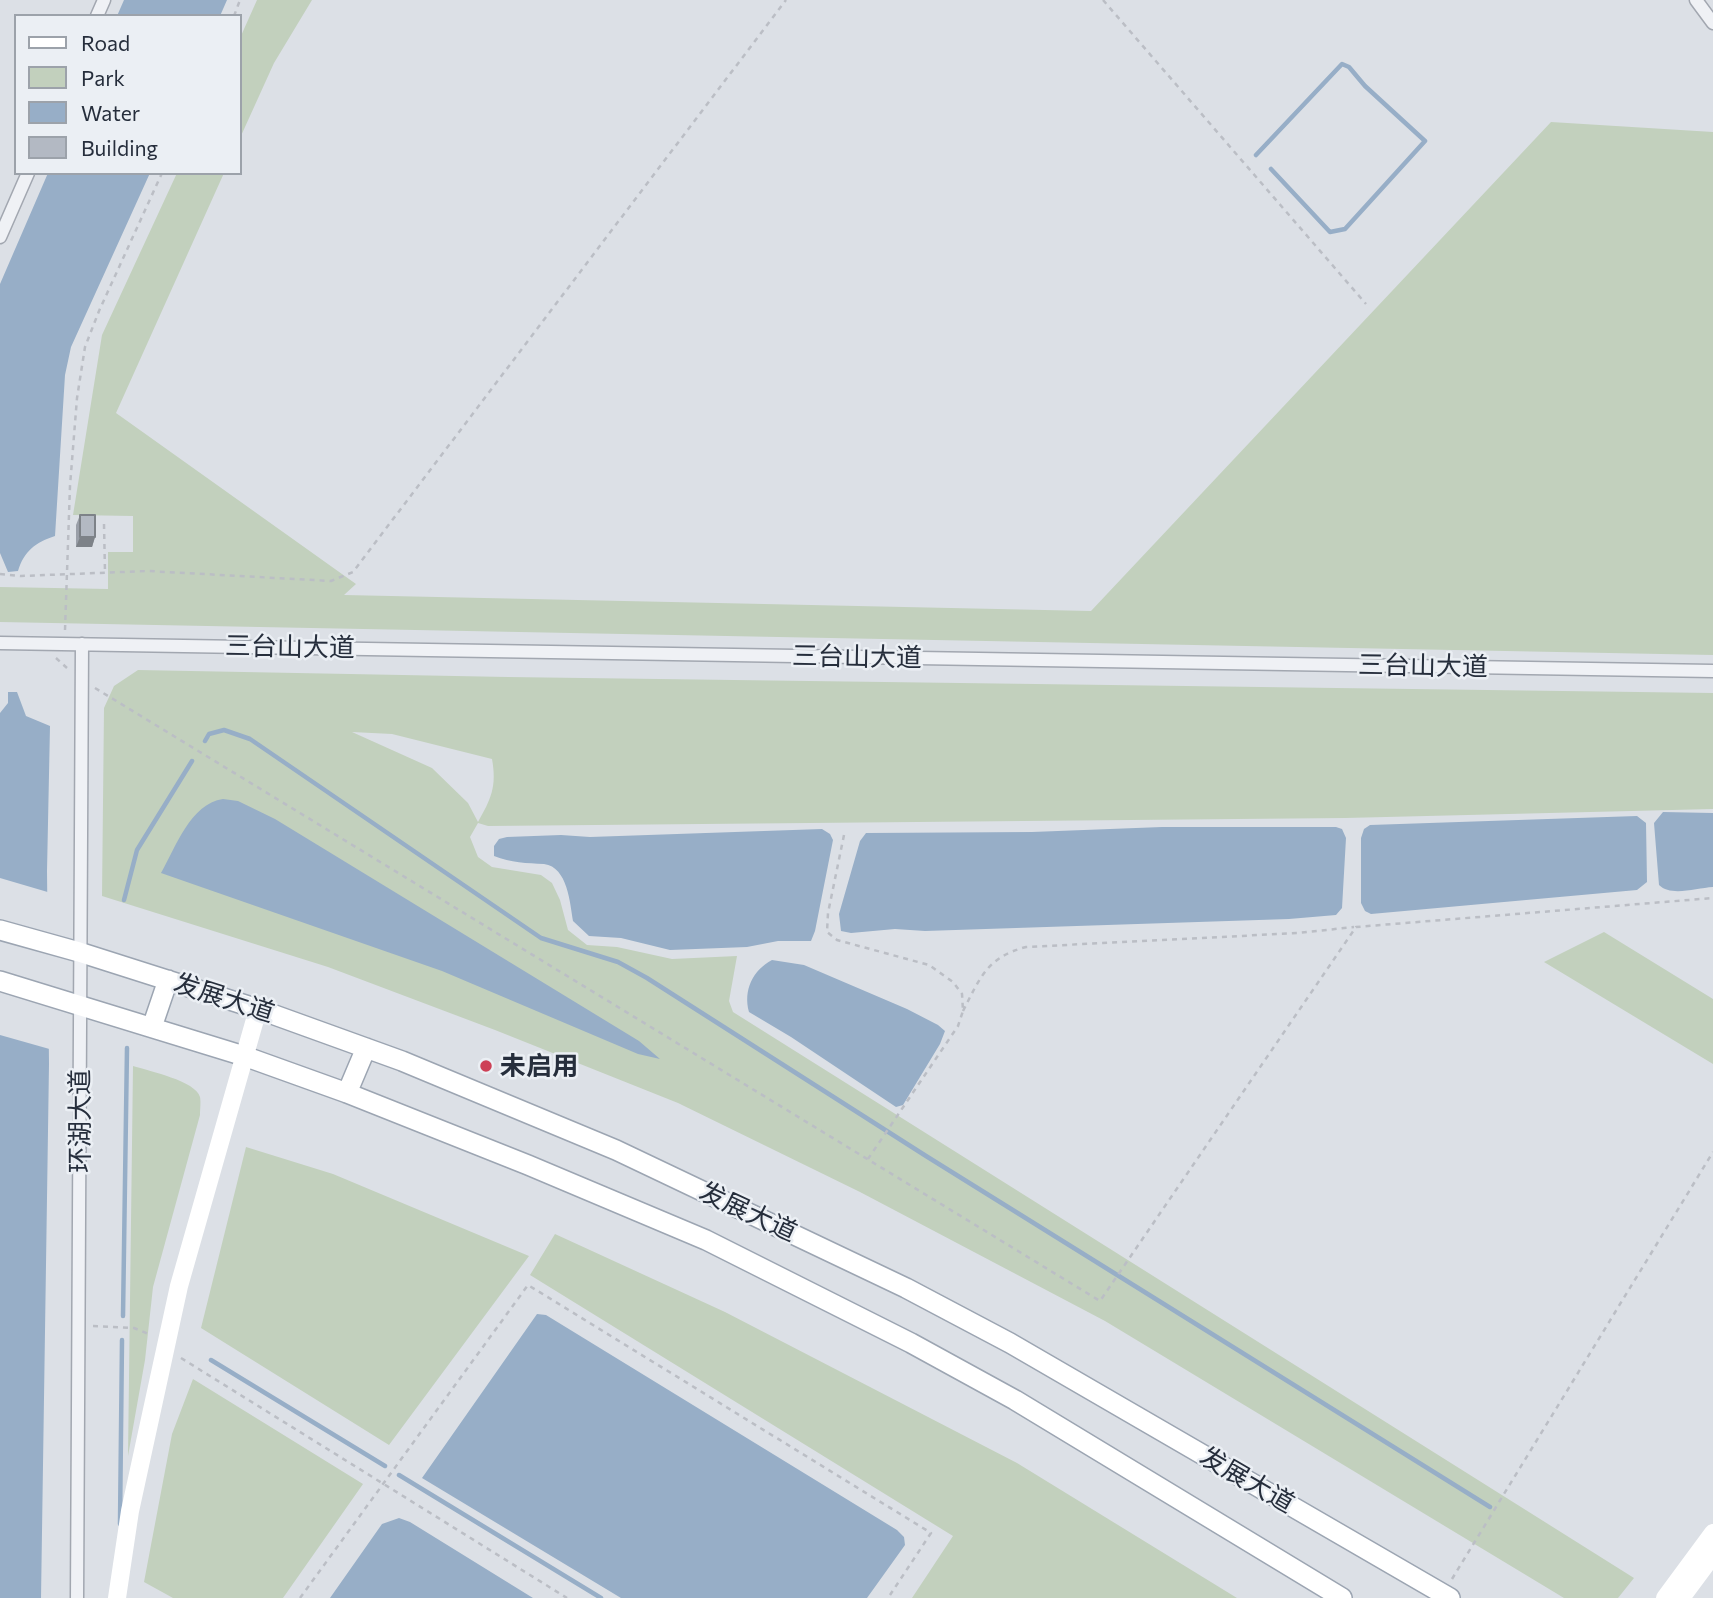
<!DOCTYPE html>
<html>
<head>
<meta charset="utf-8">
<style>
  body { margin:0 }
  #map { position:relative; width:1713px; height:1598px; overflow:hidden; background:#dce0e6; font-family:Commissioner,sans-serif }
  canvas { display:block }
  .legend { position:absolute; left:14px; top:14px; width:228px; height:161px; box-sizing:border-box; background:#ebeff4; border:2px solid #9ca2aa; margin:0; padding:9px 12px; list-style:none; font-size:21px; color:#262e3c }
  .legend li { display:flex; align-items:center; gap:14px; height:35px }
  .legend b { width:35px; border:2px solid #9ca2aa }
</style>
</head>
<body>
<div id="map">
<canvas width="1713" height="1598"></canvas>
<ul class="legend">
<li><b style="height:9px;background:#fff"></b>Road</li>
<li><b style="height:19px;background:#c2d0bd"></b>Park</li>
<li><b style="height:19px;background:#97aec7"></b>Water</li>
<li><b style="height:19px;background:#b3b9c3"></b>Building</li>
</ul>
</div>
<script>
const c = document.querySelector('canvas').getContext('2d');
c.lineJoin = 'round';
function paint(path, color) { c.fillStyle = color; c.fill(path, 'evenodd'); }
function strokePath(path, color, width, dash) { c.strokeStyle = color; c.lineWidth = width; c.lineCap = dash ? 'butt' : 'round'; c.setLineDash(dash || []); c.stroke(path); }
function drawText(font, color, halo, rows, align = 'center') {
  c.font = font + ' Commissioner,"Noto Sans SC",sans-serif'; c.lineWidth = 5; c.setLineDash([]); c.textBaseline = 'middle'; c.strokeStyle = halo; c.fillStyle = color; for (const [text, x, y, turn = 0] of rows) {
    c.save(); c.translate(x, y); c.rotate((+turn || 0) * Math.PI / 180); c.textAlign = isNaN(turn) ? turn : align; if (halo) c.strokeText(text, 0, 0); c.fillText(text, 0, 0); c.restore();
  }
}
paint(new Path2D(`
  M257,0H312L274,63L240,138V38Z
  M1551,122L1713,132V655L0,622V587L108,589V552H133V516L73,515L102,335L177,173H224L116,413L356,584L344,595L1091,611Z
  M138,670L508,677L1713,693V809L1345,818L488,826L478,823L470,837L478,857L492,867L541,875L552,883L560,900L568,930L587,945L617,947L672,959L737,956L729,1001L733,1012L1634,1578L1618,1598H1564L1105,1321L860,1192L678,1103L495,1030L328,967L102,896L104,708L114,686ZM352,732L392,734L492,759C497,787 491,799 478,822L468,803L432,768Z
  M1604,932L1713,999V1064L1544,962Z
  M133,1066C149,1071 196,1081 200,1097C201,1102 200,1110 200,1115L153,1287L145,1360L128,1456Z
  M246,1147L333,1174L529,1256L389,1445L201,1328Z
  M555,1234L725,1312L1017,1463L1237,1598H912L953,1536L530,1275Z
  M193,1379L363,1484L283,1598H173L144,1582L172,1434Z`), '#c2d0bd');
paint(new Path2D(`
  M124,0H227L220,16H117Z
  M48,173H150L71,347L65,375L55,536C36,542 24,551 18,571L8,572L0,553V284Z
  M8,692H17L26,716L50,726L47,871L49,1064L41,1598H0V713L8,703Z
  M223,799L238,801L275,819L639,1041L660,1059L638,1054L442,971L161,873C176,847 190,804 223,799Z
  M1663,812L1713,813V887C1696,888 1671,897 1659,885L1654,823Z
  M1637,816L1646,823L1647,882L1637,890L1371,914L1365,911L1361,903V838L1364,829L1370,825Z
  M1162,827H1336L1342,829L1346,838L1342,908L1336,915L1289,919L925,931L895,929L851,933L841,931L839,914L860,841L866,833L1032,832Z
  M822,829L830,834L833,840L815,931L811,941H778L747,947L670,950L621,938L589,936L573,921C570,904 568,867 544,864C527,863 511,863 494,856V846L499,839L507,837L561,835L590,837Z
  M772,960L804,965L907,1009L938,1025L945,1031L940,1044L903,1105L896,1107L791,1037L749,1012C743,990 753,970 772,960Z
  M537,1314L546,1315L897,1530L904,1537L905,1545L867,1598H621L422,1478Z
  M399,1518L410,1522L533,1598H330L382,1524Z`), '#97aec7');
paint(new Path2D(`
  M0,878L51,893L53,1050L0,1035Z`), '#dce0e6');
strokePath(new Path2D(`
  M1256,155L1342,64L1349,67L1365,86L1425,141L1345,229L1330,232L1271,169
  M205,741L209,734L224,730L250,739L541,938L618,962L647,978L926,1156L1490,1507
  M124,900L137,850L192,761
  M123,1316L127,1048
  M211,1360L385,1466
  M399,1475L601,1598
  M120,1524L122,1340`), '#97aec7', 4.5);
const minor = new Path2D(`
  M1696,0L1713,23
  M97,16L104,0
  M0,237L28,173
  M0,643L1713,671
  M77,1598L82,644`);
const primary = new Path2D(`
  M0,930L79,952L258,1009L402,1061L616,1150L906,1288L1010,1343L1450,1598
  M0,981L244,1056L347,1093L528,1165L706,1240L911,1343L1015,1400L1342,1598
  M152,1027L168,980
  M347,1093L366,1048`);
strokePath(minor, '#a2a7b0', 15);
strokePath(primary, '#9ca5b2', 22);
strokePath(new Path2D(`
  M1103,0L1366,304
  M234,16L240,0
  M104,524L105,572
  M0,574L21,576L148,571L331,581L353,572L786,0
  M65,630L70,486L77,398L85,347L99,311L162,173
  M56,658L67,668
  M95,688L1100,1301L1356,927L1713,898
  M844,835L828,913L827,932L837,940L929,965L953,982L962,994L963,1011L958,1026L868,1159
  M963,1011C980,978 987,957 1026,947L1298,933L1354,927
  M93,1326L134,1328L151,1335
  M181,1358L567,1598
  M1452,1579L1713,1152
  M300,1598L528,1285L931,1533L890,1595`), '#bbbec5', 2.5, [5, 5]);
strokePath(minor, '#eff1f5', 12);
strokePath(new Path2D(`
  M117,1598L130,1511L179,1286L258,1009
  M1665,1598L1713,1533
  M1681,1598L1713,1555`), '#fff', 18);
strokePath(primary, '#fff', 19);
paint(new Path2D(`
  M80,515L95,537L92,547H76V525Z`), '#9a9fa8');
paint(new Path2D(`
  M80,537H95L92,547H76Z`), '#7d8288');
const building = new Path2D(`
  M80,515H95V537H80Z`);
paint(building, '#b3b9c3');
strokePath(building, '#7d8288', 2);
for (const [x, y, r, color] of [
  [486,1066,7,"#cd4056"]
]) { const dot = new Path2D(); dot.arc(x, y, r, 0, 2 * Math.PI); c.fillStyle = color; c.fill(dot); strokePath(dot, '#ebeff4', 2.5); }
drawText('26px', '#262e3c', '#ebeff4', [
  ["三台山大道",290,647,1],
  ["三台山大道",857,657,1],
  ["三台山大道",1423,666,1],
  ["发展大道",224,998,18],
  ["环湖大道",80,1121,-90],
  ["发展大道",748,1212,25],
  ["发展大道",1247,1480,30]
]);
drawText('bold 26px', '#262e3c', '#ebeff4', [
  ["未启用",500,1066]
], 'left');
</script>
</body>
</html>
